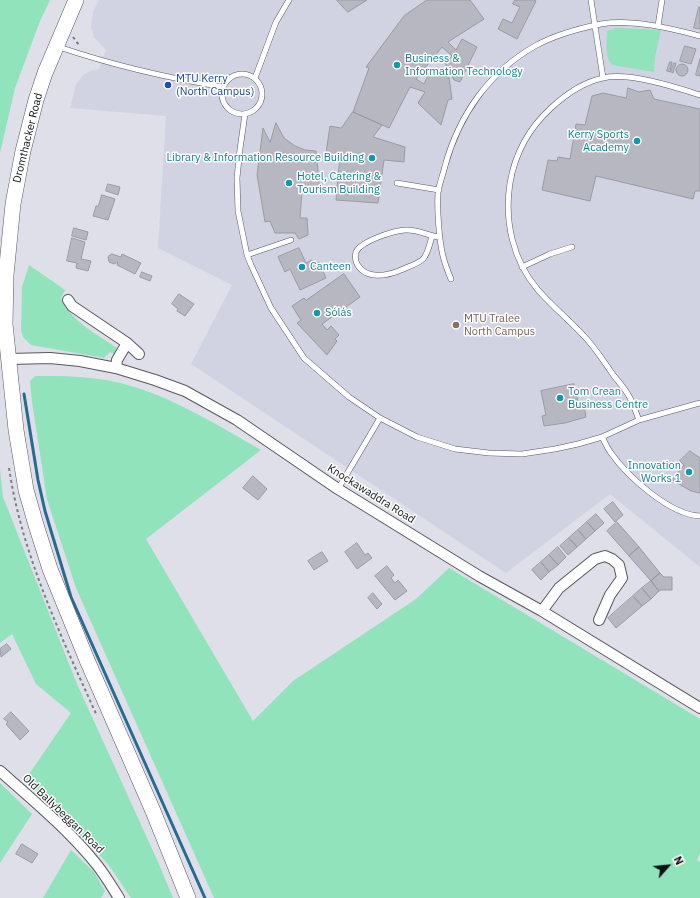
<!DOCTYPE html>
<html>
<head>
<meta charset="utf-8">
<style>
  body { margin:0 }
  #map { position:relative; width:700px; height:898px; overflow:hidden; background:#dedfe8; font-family:"IBM Plex Sans",sans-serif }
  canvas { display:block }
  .north { position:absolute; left:648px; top:846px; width:40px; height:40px; -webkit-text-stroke:3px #fff; paint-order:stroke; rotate:63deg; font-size:11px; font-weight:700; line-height:16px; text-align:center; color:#0f1012 }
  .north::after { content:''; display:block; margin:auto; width:14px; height:18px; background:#0f1012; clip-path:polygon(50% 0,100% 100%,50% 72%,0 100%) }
</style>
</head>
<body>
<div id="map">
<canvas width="700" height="898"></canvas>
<div class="north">N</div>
</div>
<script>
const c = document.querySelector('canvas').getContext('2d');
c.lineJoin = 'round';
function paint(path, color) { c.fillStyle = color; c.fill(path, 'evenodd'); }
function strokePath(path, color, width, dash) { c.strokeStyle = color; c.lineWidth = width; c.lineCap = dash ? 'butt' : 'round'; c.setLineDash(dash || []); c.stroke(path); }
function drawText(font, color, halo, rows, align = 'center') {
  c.font = font + ' "IBM Plex Sans",sans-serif'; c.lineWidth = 3; c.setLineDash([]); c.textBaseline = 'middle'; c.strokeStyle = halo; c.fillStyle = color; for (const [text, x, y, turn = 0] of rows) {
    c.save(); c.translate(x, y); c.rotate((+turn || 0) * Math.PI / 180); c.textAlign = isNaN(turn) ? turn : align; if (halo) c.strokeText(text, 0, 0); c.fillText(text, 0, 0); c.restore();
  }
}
paint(new Path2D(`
  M99,0H700V567L610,494L506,573L191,364L232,285L158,248L166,116L70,108L76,85L83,75L90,71L99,69L106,50L94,37L91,27L93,12Z`), '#d1d3e3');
paint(new Path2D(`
  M0,0H50L40,21L15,88L0,153Z
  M616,28L661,30L655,57L654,72L612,65C604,56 607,42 607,31Z
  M29,265L65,290L61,298C72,322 95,333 117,348L114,354L110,352L104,358L31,345L23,337L21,330L22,287Z
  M35,376C64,376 92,376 120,383C170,395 217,425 261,450L146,539L253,721L293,681L416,599L449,568L700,719V853L697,860L700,862V898H214L76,588L47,499L32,402L30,381Z
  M0,469L3,497L77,684L158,862L173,898H131L108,864L25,780L71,713L36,684L12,634L0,643Z
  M0,783L32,814L0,863Z
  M71,850L94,872L105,891L101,898H43Z`), '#90e3bb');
strokePath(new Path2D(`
  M24,394L38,480L45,511L71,597L205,898`), '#276b93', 3);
const building = new Path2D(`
  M337,0H367L348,12Z
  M427,0H470L484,19L448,42L456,50L462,39L477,47L460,82L454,80L445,63L452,56L442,47L416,79L424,84L429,73L449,77L452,99L448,100L441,125L418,103L425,92L410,87L389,128L353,112L369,68L366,67L404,16Z
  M515,0H533L536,1L517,39L498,29L503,19L512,23L520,7L513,4Z
  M699,7L700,8V29L694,28Z
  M685,46L696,49L691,64L680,61Z
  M700,59V76L696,75Z
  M670,62H672L670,72L667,71Z
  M674,63H676L673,73L671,72Z
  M676 70a6 6 0 1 1 12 0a6 6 0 1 1-12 0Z
  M628,88L639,92L650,90L654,99L700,109V191H695L693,199L596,176L590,201L542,190L548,160L557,161L558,157L570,159L576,124L585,125L592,96L603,93L626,98Z
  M353,112L382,125L373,137L405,147L404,162L384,160L378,203L336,200L340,155L326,153L330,126L341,128Z
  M276,123L284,138L295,146L305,150L316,151L320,192H302L300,218H307L308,235L299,239L295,233H275L270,221L265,222L257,175L263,128L270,142Z
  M108,184L120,187L118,195L106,191Z
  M102,195L115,199L108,220L93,216L96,206H98Z
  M74,228L88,232L86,240L72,236Z
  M72,238L85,242L81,259L91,261L88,271L76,268L77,263L67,261Z
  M299,248L306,263L312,260L314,264L319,262L326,278L300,290L290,269L285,272L278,257Z
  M112,254L121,257L122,254L141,263L135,274L117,265L118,262L114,264L109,262L108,257Z
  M142,272L152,276L150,281L140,277Z
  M344,274L360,297L322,324L327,330L331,326L339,335L335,339L337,341L327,355L297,323L301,320L292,306L304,298L306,300Z
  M179,294L194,304L185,316L177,311L178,309L172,304Z
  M574,384L579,406L584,405L586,417L565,423L544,426L542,416L546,415L541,391Z
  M690,451L700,458V493L691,491L672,480L684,465L680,461Z
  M253,476L267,489L258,500L243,488Z
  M613,502L623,515L615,522L604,509Z
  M596,514L604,523L595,531L587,522Z
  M587,522L595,531L586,539L578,530Z
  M617,522L639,547L629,556L607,531Z
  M578,530L586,539L577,547L569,538Z
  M569,538L577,547L568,555L560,546Z
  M357,543L365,555L368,553L372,558L357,569L345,552Z
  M558,547L566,557L558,565L549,555Z
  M639,547L660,573L651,581L629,556Z
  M322,552L328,561L314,570L308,561Z
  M549,555L558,565L549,572L541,562Z
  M541,562L549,572L541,580L532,570Z
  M387,566L394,575L391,578L395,583L398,580L407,591L395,600L375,576Z
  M660,573L664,577H672V590H661L659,591L651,581Z
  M651,581L659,591L651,599L642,588Z
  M642,588L651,599L642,606L633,596Z
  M373,593L382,604L377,609L368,598Z
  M633,596L642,606L616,628L608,618Z
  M7,644L11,649L1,657L0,649Z
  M11,712L29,731L20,740L6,724L8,722L4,719Z
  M22,844L38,854L32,863L16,854Z`);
paint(building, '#b6b7c0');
strokePath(building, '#9a9ba3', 1);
const lane = new Path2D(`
  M591,0L603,78
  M658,26L662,0
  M59,47C112,65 168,78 223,87
  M222 94a20 20 0 1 1 40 0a20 20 0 1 1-40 0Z
  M255,78L276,22L289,0
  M245,114L240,149L237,178L238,211L247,255L251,265L271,308L304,358L349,397L380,418L417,437L455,449L489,453L522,454L555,449L578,444L602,437L639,420L700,403
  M397,183L439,190
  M432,236C430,243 428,254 423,259C418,264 407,267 401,270C387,276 366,280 357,264C355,260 355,256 356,252C361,241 393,231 405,230C418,229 428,236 440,237
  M247,255L291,240
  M522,267L550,254L572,247
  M451,279C448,272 445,264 443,256C439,240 437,210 438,193C439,184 443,175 445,166C459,115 489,72 535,46C553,36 581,28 601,24C633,19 669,28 700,36
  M639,420C636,413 634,405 630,398C626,390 620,383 614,376C604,362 595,347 583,335C569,320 552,306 538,290C513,261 504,221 510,183C515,154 529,128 551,108C565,95 584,82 603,78C629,72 675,87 700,95
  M602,437C605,442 607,448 611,453C627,476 670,515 700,516
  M338,489L380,418`);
const street = new Path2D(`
  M68,300L72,306L127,343L139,354
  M9,359L50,358L80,361L116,368L155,380L185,391L237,420L338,489L479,576L542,611L700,708
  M116,368L117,360L127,343
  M542,611L559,588L595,559L605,556L612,559L619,565L622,578L610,595L599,620
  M0,771C33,800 70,831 97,865C105,875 112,887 119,898`);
const secondary = new Path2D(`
  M76,0L45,73L36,100L23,151L13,204L6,275L5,324L16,430L26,490L36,525L50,569L87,660L153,811L188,898`);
strokePath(lane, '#575860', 6);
strokePath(street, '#575860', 12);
strokePath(secondary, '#575860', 16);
strokePath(new Path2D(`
  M73,37L79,45
  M9,468C22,555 61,636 97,716`), '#7d7e84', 2, [3, 3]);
strokePath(lane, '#fff', 5);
strokePath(street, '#fff', 10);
strokePath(secondary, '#fff', 15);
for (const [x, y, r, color] of [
  [397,65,4,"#0f9aa8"],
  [168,85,4,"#1a4fb4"],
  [637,141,4,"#0f9aa8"],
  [372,158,4,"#0f9aa8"],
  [289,183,4,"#0f9aa8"],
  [302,267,4,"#0f9aa8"],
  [317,313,4,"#0f9aa8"],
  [456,325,4,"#8d6e63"],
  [560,398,4,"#0f9aa8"],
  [689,472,4,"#0f9aa8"]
]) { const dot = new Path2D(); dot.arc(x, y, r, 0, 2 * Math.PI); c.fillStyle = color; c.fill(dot); strokePath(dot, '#fff', 1.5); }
drawText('11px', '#0d838f', '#fff', [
  ["Business &",405,59],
  ["Information Technology",405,72],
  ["Kerry Sports",629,135,"right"],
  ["Academy",629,148,"right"],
  ["Library & Information Resource Building",364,158,"right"],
  ["Hotel, Catering &",297,177],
  ["Tourism Building",297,190],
  ["Canteen",310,267],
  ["Sólás",325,313],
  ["Tom Crean",568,392],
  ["Business Centre",568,405],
  ["Innovation",681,466,"right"],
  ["Works 1",681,479,"right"]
], 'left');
drawText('11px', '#164399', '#fff', [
  ["MTU Kerry",176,79],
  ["(North Campus)",176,92]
], 'left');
drawText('11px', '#0f1012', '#fff', [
  ["Dromthacker Road",28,138,-76],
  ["Knockawaddra Road",371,494,32],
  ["Old Ballybeggan Road",63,814,44]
]);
drawText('11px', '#785e54', '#fff', [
  ["MTU Tralee",464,319],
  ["North Campus",464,332]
], 'left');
</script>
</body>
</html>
